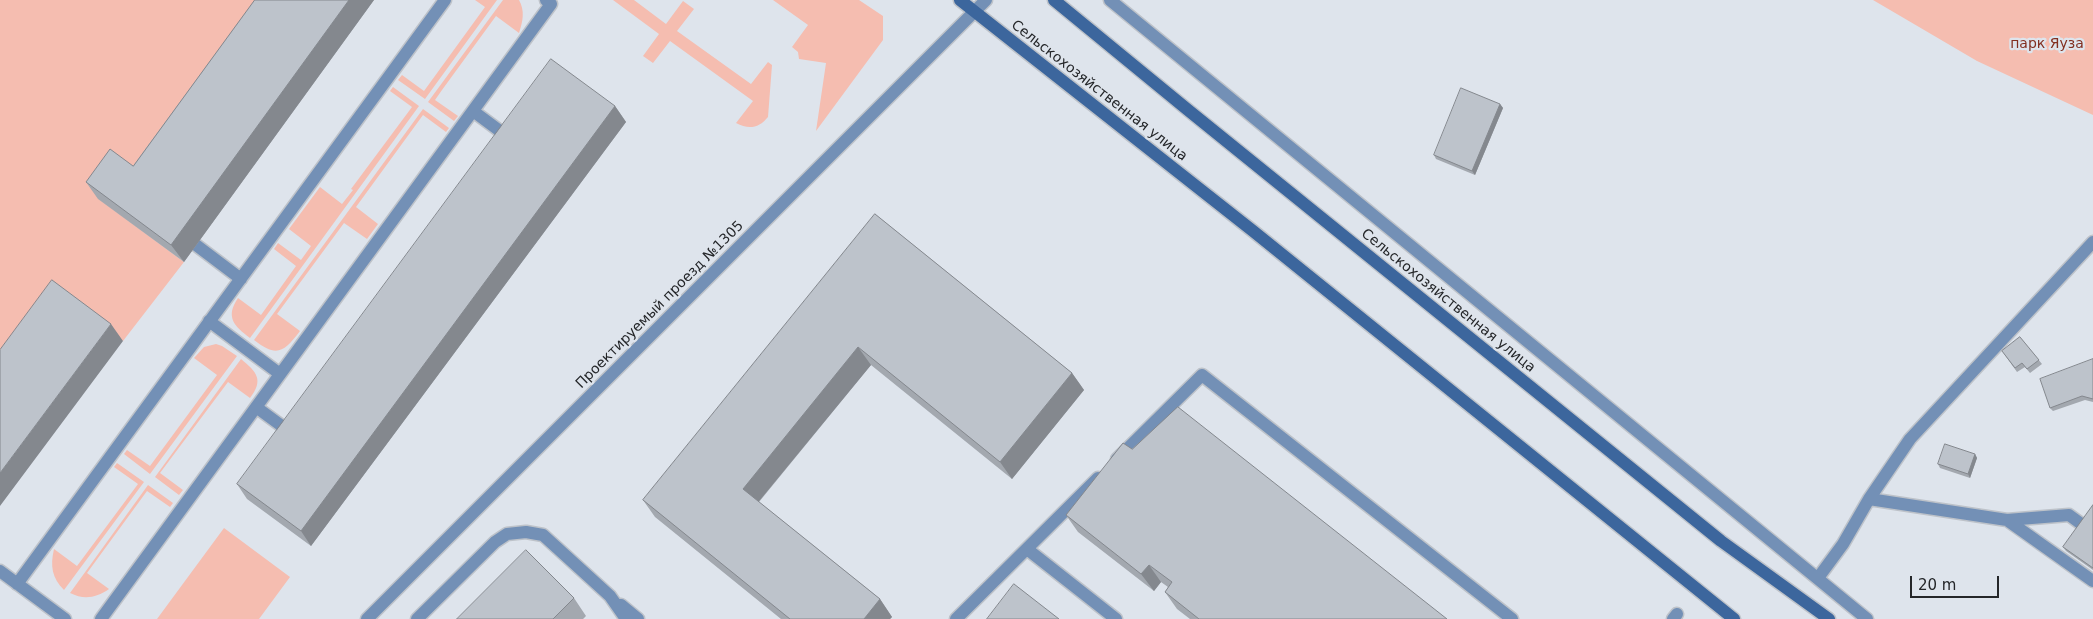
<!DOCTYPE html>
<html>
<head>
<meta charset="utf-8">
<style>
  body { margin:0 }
  #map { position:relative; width:2093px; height:619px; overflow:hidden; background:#dee4ec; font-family:"DejaVu Sans",sans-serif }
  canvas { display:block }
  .scale { position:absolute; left:1910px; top:576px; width:89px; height:22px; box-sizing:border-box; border:2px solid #242629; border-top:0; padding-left:6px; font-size:15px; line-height:18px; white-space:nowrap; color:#242629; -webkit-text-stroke:4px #dee4ec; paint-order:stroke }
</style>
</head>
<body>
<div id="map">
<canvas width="2093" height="619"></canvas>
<div class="scale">20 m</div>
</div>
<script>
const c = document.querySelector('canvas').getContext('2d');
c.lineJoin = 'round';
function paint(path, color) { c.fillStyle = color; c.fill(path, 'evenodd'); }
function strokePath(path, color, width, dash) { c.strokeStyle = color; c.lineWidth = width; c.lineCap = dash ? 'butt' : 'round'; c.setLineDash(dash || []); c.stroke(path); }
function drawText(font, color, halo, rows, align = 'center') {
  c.font = font + ' "DejaVu Sans",sans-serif'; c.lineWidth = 4.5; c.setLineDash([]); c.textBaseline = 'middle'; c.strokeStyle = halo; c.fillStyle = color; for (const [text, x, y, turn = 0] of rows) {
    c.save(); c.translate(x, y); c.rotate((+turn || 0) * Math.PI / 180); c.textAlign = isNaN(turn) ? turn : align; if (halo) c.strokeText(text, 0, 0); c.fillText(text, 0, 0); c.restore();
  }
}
paint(new Path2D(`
  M0,0H279L145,184L99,199L184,262L123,341L64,297L0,383Z
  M475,0H497L425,99L398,80L402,75L424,91L485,7Z
  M503,0H519C525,11 523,21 519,33L496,16L442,90L435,100L458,116L454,121L428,102Z
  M613,0H634L666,24L683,1L694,9L677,31L751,84L768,62L772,65L768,117C759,128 749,130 736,123L753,101L670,41L653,63L643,56L659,34Z
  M773,0H859L883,16V40L816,131L826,63L799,59L798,52L792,47L808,25Z
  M1873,0H2093V115L1977,61Z
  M393,87L419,106L250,338C234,326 225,317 238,298L261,315L296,266L274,249L278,243L301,260L311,246L289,229L320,187L342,204L353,190L351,189L412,107L390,91Z
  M423,109L449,128L446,132L423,115L356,207L378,224L367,239L344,223L277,314L300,331C284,352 277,358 254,340Z
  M216,344L222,346L237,356L150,474L124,454L127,450L150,466L217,375L194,358L204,347Z
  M241,359C257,372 264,380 250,398L228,382L160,473L183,490L179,495L155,477Z
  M117,463L144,482L64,590C52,578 50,566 54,549L77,566L138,484L114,467Z
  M148,485L173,503L170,507L147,491L87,573L109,589C96,598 84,600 70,593Z
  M224,528L290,577L259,619H157Z`), '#f5bdb0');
const service = new Path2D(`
  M473,111L512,140
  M196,245L241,279
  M209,321L280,374
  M256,407L294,435
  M1117,459L1202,375L1512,619
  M1869,499L2007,520L2069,515L2084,526
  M2007,520L2093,581
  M1027,549L1116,619
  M0,571L65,619
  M1818,578L1843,544L1869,499L1910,439L2093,242
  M17,584L445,0
  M621,605L638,619
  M101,619L551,4L546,0
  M417,619L495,542L507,534L526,532L543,535L610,596L626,619
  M956,619L1098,478
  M1673,619L1677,614`);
const minor = new Path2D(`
  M367,619L986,0`);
const tertiary = new Path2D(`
  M1110,0L1867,619`);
const secondary = new Path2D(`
  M960,0L1253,231L1734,619
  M1054,0L1188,110L1721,541L1829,619`);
strokePath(service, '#bdc2c9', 15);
strokePath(minor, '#bdc2c9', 15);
strokePath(tertiary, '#bdc2c9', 15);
strokePath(secondary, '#bdc2c9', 15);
strokePath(service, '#7390b6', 12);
strokePath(minor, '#7390b6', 12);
strokePath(tertiary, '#7390b6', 12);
strokePath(secondary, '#3c669d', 12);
paint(new Path2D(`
  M255,0H374L184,262L98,199L86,182L133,166Z
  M1500,104L1503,108L1475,175L1436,159L1434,155Z
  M615,106L626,122L311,546L247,499L237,484Z
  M875,214L1072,373L1084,390L1012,479L871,365L759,502L880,599L892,617L890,619H781L655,517L643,500Z
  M2020,337L2042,364L2030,373L2025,367L2017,372L2002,351Z
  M2093,359V402L2085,400L2053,411L2050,408Z
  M1132,449L1447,619H1190L1177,609L1165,592L1168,587L1161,582L1154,591L1078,532L1066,515Z
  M1975,454L1977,458L1970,478L1940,468L1938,464Z
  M2093,505V570L2066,551L2063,547Z
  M574,598L586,616L583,619H457Z`), '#a3a8af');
paint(new Path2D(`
  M349,0H374L184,262L171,245Z
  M1500,104L1503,108L1475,175L1472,171Z
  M615,106L626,122L311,546L301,531Z
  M111,324L123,341L0,506V473Z
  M858,347L871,365L755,506L743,489Z
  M1072,373L1084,390L1012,479L1000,462Z
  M1975,454L1977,458L1970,478L1968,474Z
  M1149,565L1161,582L1154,591L1141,574Z
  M880,599L892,617L890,619H864Z`), '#84888e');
const building = new Path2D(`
  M255,0H349L171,245L86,182L110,149L133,166Z
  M551,59L615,106L301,531L237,484Z
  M1461,88L1500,104L1472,171L1434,155Z
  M875,214L1072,373L1000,462L858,347L743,489L880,599L864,619H790L643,500Z
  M52,280L111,324L0,473V350Z
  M2020,337L2039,360L2027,369L2022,363L2015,368L2002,351Z
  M2093,359V399L2082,396L2050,408L2040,379Z
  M1178,407L1447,619H1199L1165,592L1172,582L1149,565L1141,574L1066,515L1123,443L1132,449Z
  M1945,444L1975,454L1968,474L1938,464Z
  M2093,505V568L2063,547Z
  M526,550L574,598L553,619H457Z
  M1014,584L1059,619H987Z`);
paint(building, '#bdc3cb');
strokePath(building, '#84888e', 1);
drawText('14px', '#822f20', '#dee4ec', [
  ["парк Яуза",2047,44]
]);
drawText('14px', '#242629', '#dee4ec', [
  ["Сельскохозяйственная улица",1099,91,38],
  ["Сельскохозяйственная улица",1448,301,39],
  ["Проектируемый проезд №1305",660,305,-45]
]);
</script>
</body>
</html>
